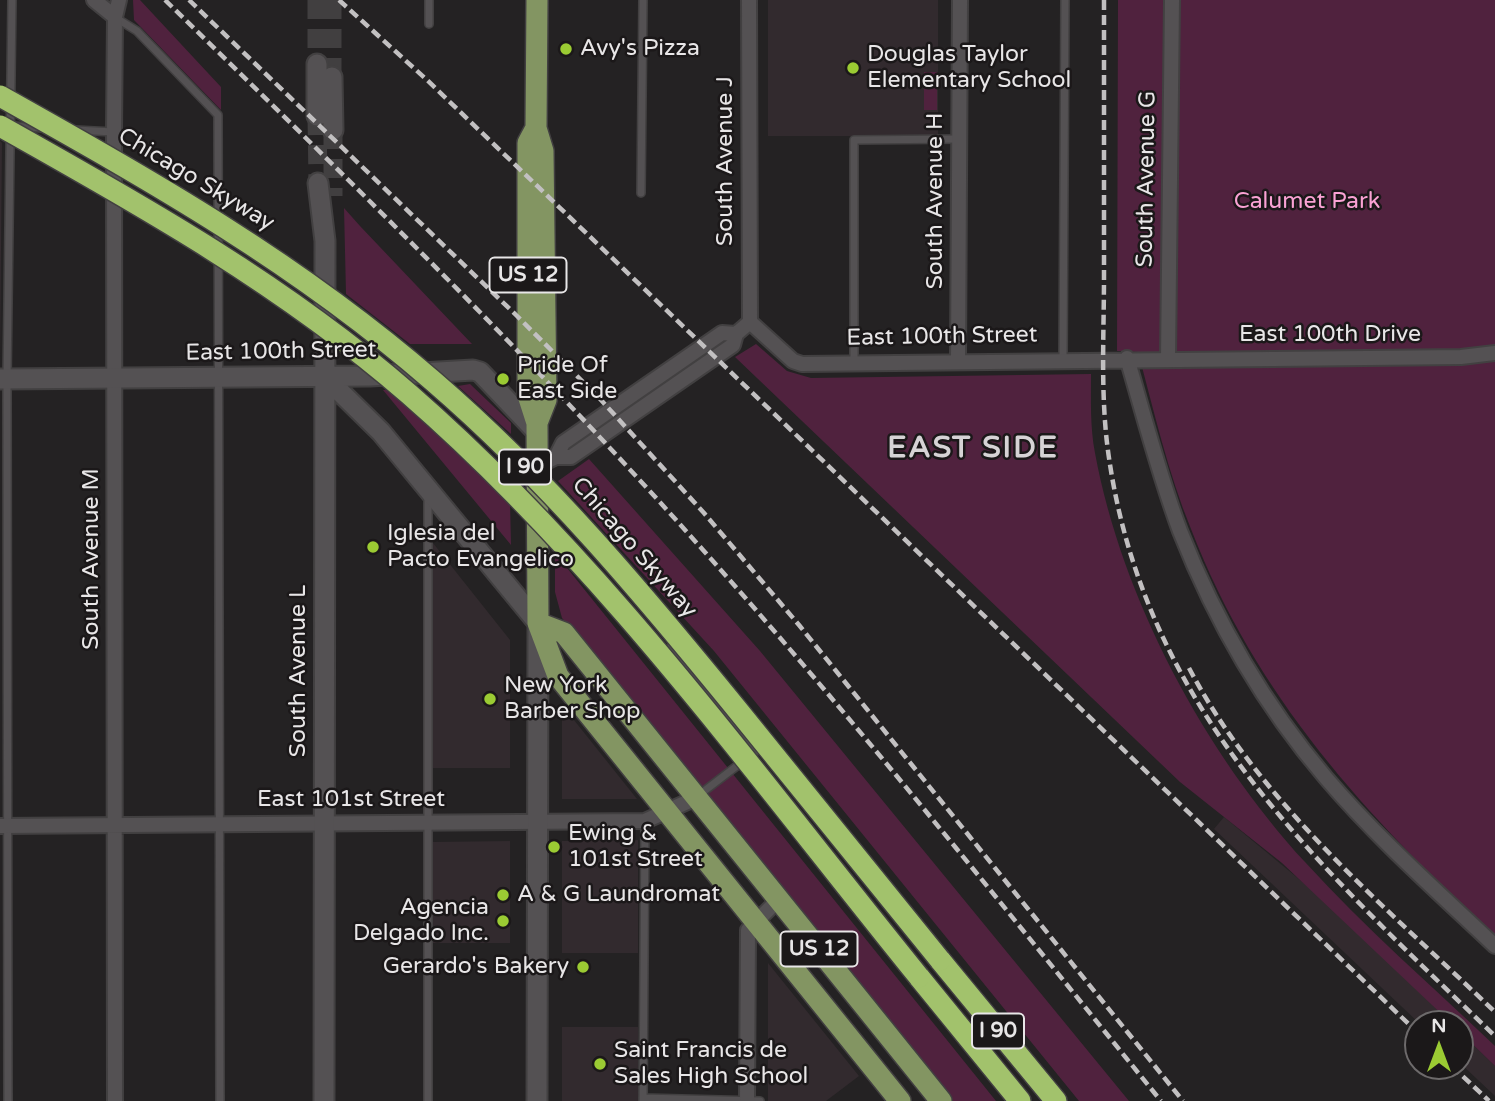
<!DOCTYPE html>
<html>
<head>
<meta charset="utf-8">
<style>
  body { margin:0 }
  #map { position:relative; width:1495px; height:1101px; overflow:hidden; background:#242223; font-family:"Varela Round",sans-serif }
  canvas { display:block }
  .north { position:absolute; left:1404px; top:1010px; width:70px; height:70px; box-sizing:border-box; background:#1b1819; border:2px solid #6d6a6b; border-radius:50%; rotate:0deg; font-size:19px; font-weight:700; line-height:28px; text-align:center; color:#e8e6e7 }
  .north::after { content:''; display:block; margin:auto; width:24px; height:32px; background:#9bcb33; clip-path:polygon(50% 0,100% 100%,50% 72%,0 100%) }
</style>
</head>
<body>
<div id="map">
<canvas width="1495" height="1101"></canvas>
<div class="north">N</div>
</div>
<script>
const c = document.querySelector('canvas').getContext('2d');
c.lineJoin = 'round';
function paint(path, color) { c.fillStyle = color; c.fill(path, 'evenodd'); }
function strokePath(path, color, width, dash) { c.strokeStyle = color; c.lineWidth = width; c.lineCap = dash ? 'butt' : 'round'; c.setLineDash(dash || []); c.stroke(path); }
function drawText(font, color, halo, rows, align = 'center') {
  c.font = font + ' "Varela Round",sans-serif'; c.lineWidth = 5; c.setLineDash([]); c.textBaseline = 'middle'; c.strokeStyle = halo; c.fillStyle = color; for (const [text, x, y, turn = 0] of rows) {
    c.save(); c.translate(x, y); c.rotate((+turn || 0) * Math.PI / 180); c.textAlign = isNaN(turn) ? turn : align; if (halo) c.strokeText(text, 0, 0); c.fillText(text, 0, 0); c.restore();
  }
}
paint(new Path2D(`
  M768,0H938V136H768Z
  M0,141L2,143L0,357Z
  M433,543L510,640V768H433Z
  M562,705L637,799H562Z
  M1224,817L1323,899L1452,1024H1420L1214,829Z
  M638,840V953H562V841Z
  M510,841V943H433V842Z
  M768,963L859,1076L826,1101H768Z
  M562,1027H638V1101H562Z
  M1460,1032L1495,1066V1096L1460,1063Z`), '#322a2e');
paint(new Path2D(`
  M133,0H140L221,87V110L134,20Z
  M1118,0H1495V937C1365,814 1257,699 1191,529C1168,473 1154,411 1138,352L1117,351Z
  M924,72H937V110H924Z
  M344,208L360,226L472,344H410L346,294Z
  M756,344L787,371L811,378L1091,374C1091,400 1090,427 1095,453C1122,599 1205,753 1305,862C1364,927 1432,986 1495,1046V1066L1460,1032V1024H1452L1282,863L1180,782L735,357Z
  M470,384L511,423V434L458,386Z
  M383,390H391L510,501L511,545Z
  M589,459L760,651L1129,1101H1079L714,651L558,481Z
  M555,553L996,1101H953L562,618L555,592Z`), '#50223e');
strokePath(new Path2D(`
  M317,0V64
  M332,0V77
  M317,116L318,183
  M333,130V196`), '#413f40', 19, [19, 10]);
const lane = new Path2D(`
  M429,0V24
  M116,18L137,31L218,115L220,1101
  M12,126L42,128
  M75,130L114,132
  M641,193L643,0
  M1063,360L1065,0
  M854,363V140L960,139
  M428,495V1101
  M671,647L755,752L699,795
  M643,1098L760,1101
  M8,1101L7,379L12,0
  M643,1101L645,821`);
const street = new Path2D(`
  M94,0L115,17
  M749,0L750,322
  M750,322L793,361L802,364L1461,357L1495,353
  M1127,358C1144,416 1159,475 1180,531C1215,620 1264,705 1326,778C1377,838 1438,892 1495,946
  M1168,359L1172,0
  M958,361L960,0
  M556,457L563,443L722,333L736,334
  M538,466L556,457H571L733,345L736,334L750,322
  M0,826L645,821L696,798
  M115,1101L114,132L115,17L119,0
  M747,1101L748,930L778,900`);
const secondary = new Path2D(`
  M317,64V116
  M332,77L333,130
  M318,183L325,241L324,1101
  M324,376L381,432L538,623L537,1101
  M0,379L370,376L473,370L480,372L536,431`);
const primary = new Path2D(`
  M536,128L528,143V395L537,423L538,623L558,676L900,1101
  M537,423L546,400L543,151L536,128L537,0
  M538,623L564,633L941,1101`);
const highway = new Path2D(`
  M940,960L1056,1101
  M919,977L1020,1101`);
strokePath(lane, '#424041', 10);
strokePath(street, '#424041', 18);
strokePath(secondary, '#424041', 23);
strokePath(primary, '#424041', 24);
strokePath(highway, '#424041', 24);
strokePath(lane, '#545153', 7);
strokePath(street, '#545153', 14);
strokePath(secondary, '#545153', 19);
strokePath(primary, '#839562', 21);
strokePath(highway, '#a2c26c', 21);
strokePath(new Path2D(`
  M165,0C348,179 532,358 703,550C862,728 1011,916 1161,1101
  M189,0L516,315L601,400L704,513L799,625L1183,1101
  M339,0L427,80L1418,1033
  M1104,0C1104,92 1104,184 1104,276C1104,336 1100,398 1109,458C1146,712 1320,867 1495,1036
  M1189,668C1261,805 1386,907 1495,1012
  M1452,1066L1489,1101`), '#c2c0c1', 4.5, [10, 5]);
const highwayBridge = new Path2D(`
  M0,96C155,183 297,263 433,381C548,480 644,595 740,713C807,796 874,878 940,960
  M0,126C143,206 285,286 409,394C604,564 757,777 919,977`);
strokePath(highwayBridge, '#424041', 24, []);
strokePath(highwayBridge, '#a2c26c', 21);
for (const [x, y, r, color] of [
  [566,49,7,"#9bcb33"],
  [853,68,7,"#9bcb33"],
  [503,379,7,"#9bcb33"],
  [373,547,7,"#9bcb33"],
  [490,699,7,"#9bcb33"],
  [554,847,7,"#9bcb33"],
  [503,895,7,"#9bcb33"],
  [503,921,7,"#9bcb33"],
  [583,967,7,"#9bcb33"],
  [600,1064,7,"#9bcb33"]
]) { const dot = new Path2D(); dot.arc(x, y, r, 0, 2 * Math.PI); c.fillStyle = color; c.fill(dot); strokePath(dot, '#1b1819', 2.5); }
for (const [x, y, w] of [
  [528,275,77],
  [525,467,52],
  [819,949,77],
  [998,1031,52]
]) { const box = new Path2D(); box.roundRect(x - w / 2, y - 17.5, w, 35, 5); c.fillStyle = '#1b1819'; c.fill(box); strokePath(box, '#e8e6e7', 2); }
drawText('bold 21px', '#e8e6e7', null, [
  ["US 12",528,275],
  ["I 90",525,467],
  ["US 12",819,949],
  ["I 90",998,1031]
]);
drawText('23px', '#e8e6e7', '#1b1819', [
  ["Avy's Pizza",580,49],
  ["Douglas Taylor",867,55],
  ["Elementary School",867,81],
  ["Pride Of",517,366],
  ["East Side",517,392],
  ["Iglesia del",387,534],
  ["Pacto Evangelico",387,560],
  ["New York",504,686],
  ["Barber Shop",504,712],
  ["Ewing &",568,834],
  ["101st Street",568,860],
  ["A & G Laundromat",517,895],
  ["Agencia",489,908,"right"],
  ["Delgado Inc.",489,934,"right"],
  ["Gerardo's Bakery",569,967,"right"],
  ["Saint Francis de",614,1051],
  ["Sales High School",614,1077]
], 'left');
drawText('23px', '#e8e6e7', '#1b1819', [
  ["South Avenue J",726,161,-90],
  ["South Avenue G",1147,179,-89],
  ["Chicago Skyway",196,180,31],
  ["South Avenue H",936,201,-90],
  ["East 100th Drive",1330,335],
  ["East 100th Street",942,337,-1],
  ["East 100th Street",281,352,-1],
  ["Chicago Skyway",634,548,49],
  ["South Avenue M",92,559,-90],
  ["South Avenue L",299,671,-90],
  ["East 101st Street",351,800]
]);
drawText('23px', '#faa2d4', '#1b1819', [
  ["Calumet Park",1307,202]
]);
c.letterSpacing = '2px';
drawText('bold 30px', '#d6d3d5', '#1b1819', [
  ["EAST SIDE",973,449]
]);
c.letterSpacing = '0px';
</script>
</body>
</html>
